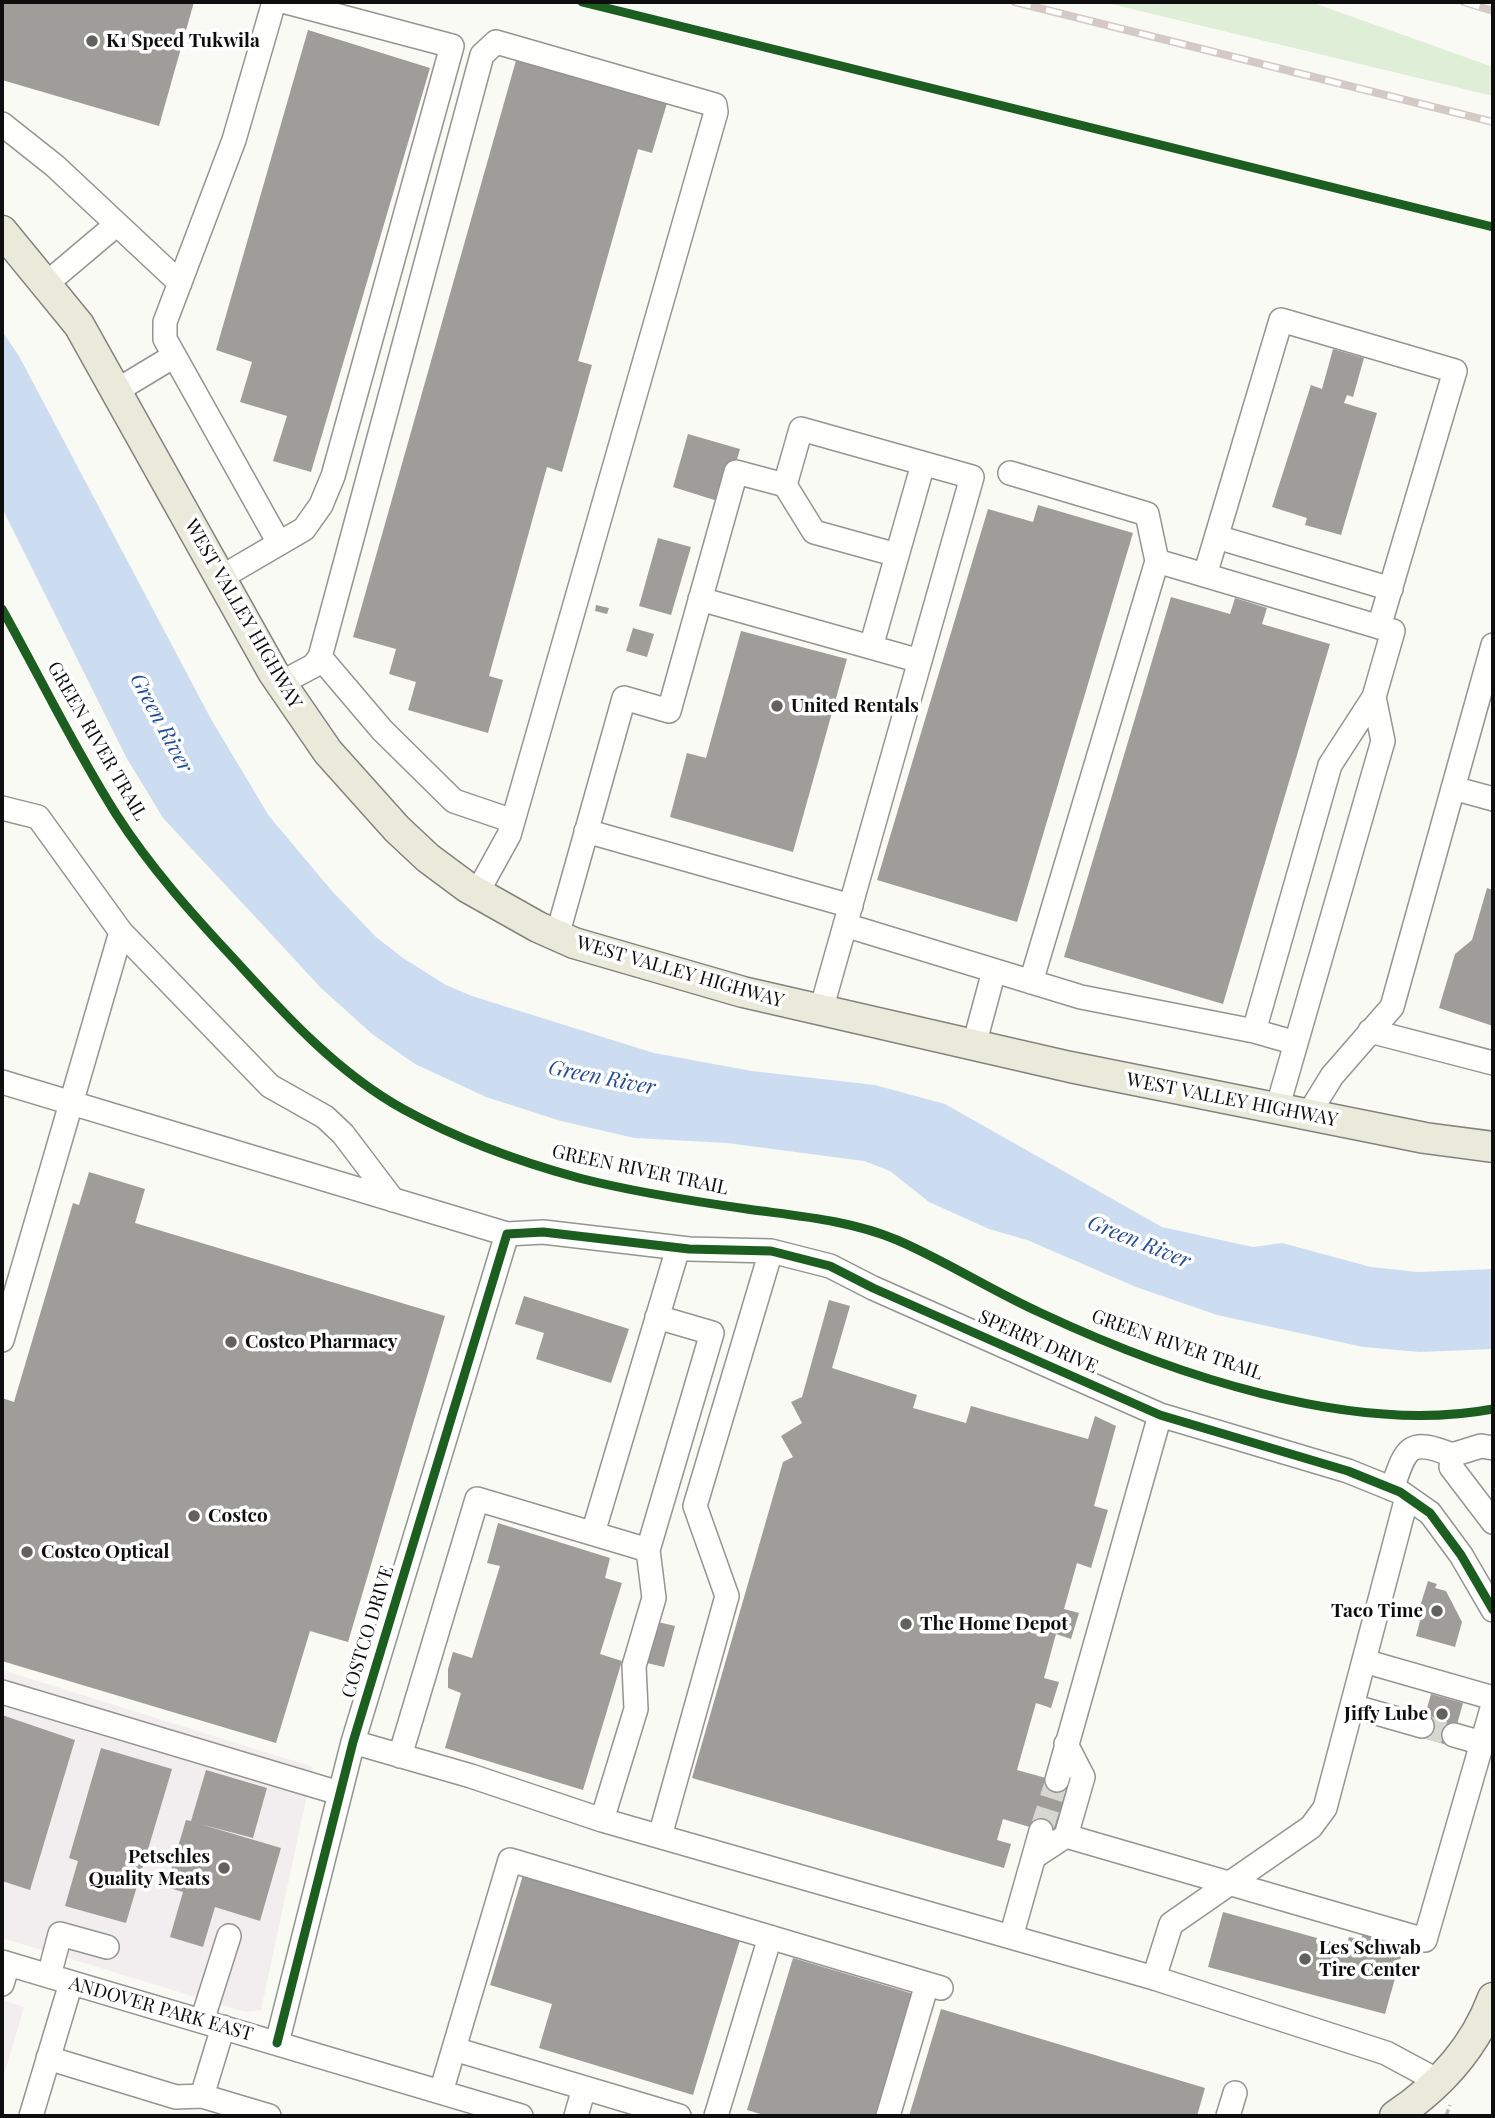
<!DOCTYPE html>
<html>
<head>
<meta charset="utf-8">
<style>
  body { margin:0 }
  #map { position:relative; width:1495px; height:2118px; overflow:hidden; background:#fafaf4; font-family:"Playfair Display",serif }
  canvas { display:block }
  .frame { position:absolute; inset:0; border:4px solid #0e0e0e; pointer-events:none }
</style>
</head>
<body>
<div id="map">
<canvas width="1495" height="2118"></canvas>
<div class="frame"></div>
</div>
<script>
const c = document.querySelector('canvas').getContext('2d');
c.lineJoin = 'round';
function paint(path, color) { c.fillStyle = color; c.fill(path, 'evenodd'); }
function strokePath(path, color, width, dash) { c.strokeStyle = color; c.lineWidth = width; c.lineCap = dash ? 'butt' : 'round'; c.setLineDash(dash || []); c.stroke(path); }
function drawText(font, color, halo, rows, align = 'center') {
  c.font = font + ' "Playfair Display",serif'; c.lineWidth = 7; c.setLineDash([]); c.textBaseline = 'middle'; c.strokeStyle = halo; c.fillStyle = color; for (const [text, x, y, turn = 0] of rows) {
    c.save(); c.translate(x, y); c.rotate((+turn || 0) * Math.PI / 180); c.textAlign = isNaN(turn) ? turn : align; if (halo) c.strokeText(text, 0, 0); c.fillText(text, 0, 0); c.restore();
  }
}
paint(new Path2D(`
  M2,1670L313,1767L261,2010L245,2012L2,1938Z
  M2,2000L24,2007L2,2082Z`), '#f2edef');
paint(new Path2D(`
  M1103,2H1311L1493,67V96Z`), '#dfeed6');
paint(new Path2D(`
  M2,331L19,356L211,719L269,816L332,891L376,937L403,958L446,985L472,996L654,1053L752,1071L875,1085L945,1104L1162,1227L1253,1247L1282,1243L1371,1267L1418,1272L1493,1269V1349L1420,1352L1363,1347L1217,1315L1136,1287L1027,1240L989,1229L929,1202L890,1171L864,1161L727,1143L634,1138L561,1121L486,1097L415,1064L372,1034L321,988L259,921L163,818L126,757L2,508Z`), '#cdddf1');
paint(new Path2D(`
  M2,2H194L159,126L2,80Z
  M308,30L430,68L311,472L273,461L287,416L240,402L252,362L216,350Z
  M517,57L668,100L652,153L638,149L578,361L592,365L562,472L547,467L489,676L503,680L488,733L408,710L416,682L389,674L396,649L353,637Z
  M1333,349L1364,358L1353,397L1347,395L1344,403L1377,413L1341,535L1305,525L1307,518L1272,507L1311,385L1322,389Z
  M688,434L740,449L724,503L673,487Z
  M1038,505L1133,533L1017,922L877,880L988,509L1033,522Z
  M658,538L691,547L671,615L639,606Z
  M1171,597L1230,614L1235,598L1267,608L1262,624L1330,644L1223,1004L1064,957Z
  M596,605L609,608L607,614L595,611Z
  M633,628L654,634L647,657L626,651Z
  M741,631L847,659L793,852L670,817L687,753L706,758Z
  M1487,888L1493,890V1026L1439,1008L1455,954L1472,940Z
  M89,1172L145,1189L135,1223L445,1316L348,1642L310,1631L276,1743L2,1661V1398L14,1402L73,1203L79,1205Z
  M524,1296L629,1329L611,1383L536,1359L544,1333L515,1324Z
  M829,1300L850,1306L832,1368L917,1395L913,1408L966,1423L971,1406L1088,1439L1095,1416L1116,1426L1094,1506L1108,1510L1091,1568L1077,1563L1064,1609L1079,1613L1071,1639L1056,1634L1044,1678L1059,1682L1051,1708L1036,1703L1017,1770L1071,1785L1056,1835L1003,1819L997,1840L1011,1844L1004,1868L692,1778L783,1462L793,1457L781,1436L802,1423L791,1402L802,1397Z
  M498,1523L610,1558L605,1578L622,1583L600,1654L622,1661L583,1790L445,1748L461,1693L448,1688V1669L453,1652L472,1658L500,1566L487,1563Z
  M1428,1581L1437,1584L1435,1588L1446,1591L1462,1622L1455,1647L1416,1636L1420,1621L1416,1619Z
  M658,1622L675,1626L664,1667L647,1663Z
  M1431,1694L1463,1703L1451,1746L1419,1737Z
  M2,1715L75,1740L30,1890L2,1881Z
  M101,1748L172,1769L126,1923L65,1906L78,1861L69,1858Z
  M206,1770L267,1788L253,1838L200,1824L281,1848L260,1921L215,1907L203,1947L170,1937L183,1892L166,1887L186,1820L191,1821Z
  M523,1875L740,1940L693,2095L539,2048L552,2004L490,1985Z
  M1223,1912L1346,1946L1349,1937L1361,1940L1363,1933L1392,1941L1390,1946L1403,1950L1385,2014L1208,1967Z
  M793,1958L917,1995L880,2116H767L747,2110Z
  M941,2009L1205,2088L1197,2116H909Z`), '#9e9d99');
strokePath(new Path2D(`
  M1422,1726L1454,1735
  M1041,1831L1057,1780`), '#d7d7d2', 23, [23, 11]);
const minor = new Path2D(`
  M274,2L234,140L165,322V339L279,543
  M2,124L55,166L180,283
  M46,284L117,224
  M116,391L174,356
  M1010,473L1147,514L1157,561
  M785,485L814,532L897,555
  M1217,537L1391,589
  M1205,575L1281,320L1455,371L1379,627
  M220,578L304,529L321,505L333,476L452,46L286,2
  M700,599L920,661
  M871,647L923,464
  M320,657L382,730L454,801L513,821
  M281,683L313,666L320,657L482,55L496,42L715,105L716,112L509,835L477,893
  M1453,788L1493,799
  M2,808L38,817L121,932L270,1086L325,1117L343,1134L393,1200
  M586,831L851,906
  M845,925L1081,997L1254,1031L1296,1043
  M557,936L624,698L669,711L736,472L785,485L801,429L972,477L821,1010
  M1031,982L1157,561L1393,631L1374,697
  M1254,1031L1330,765L1374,697L1383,741L1277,1109
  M1370,1031L1493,1063
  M974,1045L994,971
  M2,1082L507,1234L543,1232L689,1249L771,1251L830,1266L873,1288L1160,1415L1348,1471L1400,1492L1430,1513L1461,1555L1493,1610
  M1308,1115L1332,1076L1392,1007L1493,645
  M2,1340L121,932
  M1493,1448L1481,1446L1452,1455L1451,1467L1493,1522
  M1392,1489C1406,1448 1408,1437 1452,1455
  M593,1533L678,1248
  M1364,1661L1493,1698
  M2,1692L339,1793
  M1352,1706L1422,1726
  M1454,1735L1482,1743
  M353,1742L471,1776L602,1820L1154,1978L1386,2053L1440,2082
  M400,1756L477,1499L648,1550
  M1057,1780L1160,1415
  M602,1820L636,1709L634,1666L654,1598L648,1550L712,1333L657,1317
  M660,1836L727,1596L695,1506L771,1251
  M1066,1836L1425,1940L1493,1705
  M1034,1857L1066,1836L1083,1777L1066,1744
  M1011,1937L1041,1831
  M2,1962L521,2116
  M49,1976L60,1934L107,1947
  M1154,1978L1171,1924L1311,1827L1325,1808L1407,1497
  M2,1984L8,1964
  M202,2021L229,1936
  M277,2043L353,1742L507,1234
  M454,2049L679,2116
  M48,2058L176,2097L202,2096L269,2116
  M441,2092L510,1860L941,1988
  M202,2096L223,2027
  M31,2116L71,1983
  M576,2116L584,2088
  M716,2116L770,1937
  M888,2116L927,1984
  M1228,2116L1235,2093`);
const major = new Path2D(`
  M2,231L79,325L273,672L328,752L397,829L428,858L467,887L538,927L574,943L743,992L1070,1067L1425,1138L1493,1147
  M1395,2116C1440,2086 1474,2049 1493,1998`);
strokePath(minor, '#949492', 26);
strokePath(major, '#82827f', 33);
strokePath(new Path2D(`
  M1446,2116L1450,2105`), '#b8b8b7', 3.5, [7, 3.5]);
strokePath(minor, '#fefefd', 23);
strokePath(major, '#eaeadb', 30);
const rail = new Path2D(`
  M1015,2L1493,122
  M1464,2L1493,11`);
strokePath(rail, '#d5c9c6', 8);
strokePath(rail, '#fff', 5, [16]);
strokePath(new Path2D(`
  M582,2L1493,227
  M2,609C40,677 74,748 116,814C150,867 192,914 235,960C285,1015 338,1073 403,1109C459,1140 517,1161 579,1178C634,1192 691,1201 747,1209C797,1216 850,1220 897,1240C946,1261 992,1291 1041,1313C1169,1373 1351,1436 1493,1409
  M277,2043L353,1742L507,1234L543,1232L689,1249L771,1251L830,1266L873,1288L1160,1415L1348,1471L1400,1492L1430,1513L1461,1555L1493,1610`), '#1b5e20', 9);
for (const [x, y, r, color] of [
  [92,41,7,"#61615e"],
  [777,706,7,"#61615e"],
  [231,1342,7,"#61615e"],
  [194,1516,7,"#61615e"],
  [27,1552,7,"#61615e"],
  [1437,1611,7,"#61615e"],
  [906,1624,7,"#61615e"],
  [1442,1714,7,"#61615e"],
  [224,1868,7,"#61615e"],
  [1305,1959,7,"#61615e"]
]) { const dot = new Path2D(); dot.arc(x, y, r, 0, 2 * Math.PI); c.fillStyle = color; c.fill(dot); strokePath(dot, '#fff', 2.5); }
drawText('bold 19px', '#0e0e0e', '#fff', [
  ["K1 Speed Tukwila",106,41],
  ["United Rentals",791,706],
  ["Costco Pharmacy",245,1342],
  ["Costco",208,1516],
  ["Costco Optical",41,1552],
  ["Taco Time",1423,1611,"right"],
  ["The Home Depot",920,1624],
  ["Jiffy Lube",1428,1714,"right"],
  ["Petschles",210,1857,"right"],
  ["Quality Meats",210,1879,"right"],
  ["Les Schwab",1319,1948],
  ["Tire Center",1319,1970]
], 'left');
drawText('19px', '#0e0e0e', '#fff', [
  ["WEST VALLEY HIGHWAY",243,614,60],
  ["GREEN RIVER TRAIL",97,741,60],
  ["WEST VALLEY HIGHWAY",680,972,16],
  ["WEST VALLEY HIGHWAY",1232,1100,11],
  ["GREEN RIVER TRAIL",640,1170,12],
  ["SPERRY DRIVE",1038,1342,24],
  ["GREEN RIVER TRAIL",1177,1345,19],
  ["COSTCO DRIVE",368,1632,-73],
  ["ANDOVER PARK EAST",161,2009,16]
]);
drawText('italic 21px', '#234b94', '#fff', [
  ["Green River",161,723,62],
  ["Green River",602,1078,11],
  ["Green River",1139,1242,22]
]);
</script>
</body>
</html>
